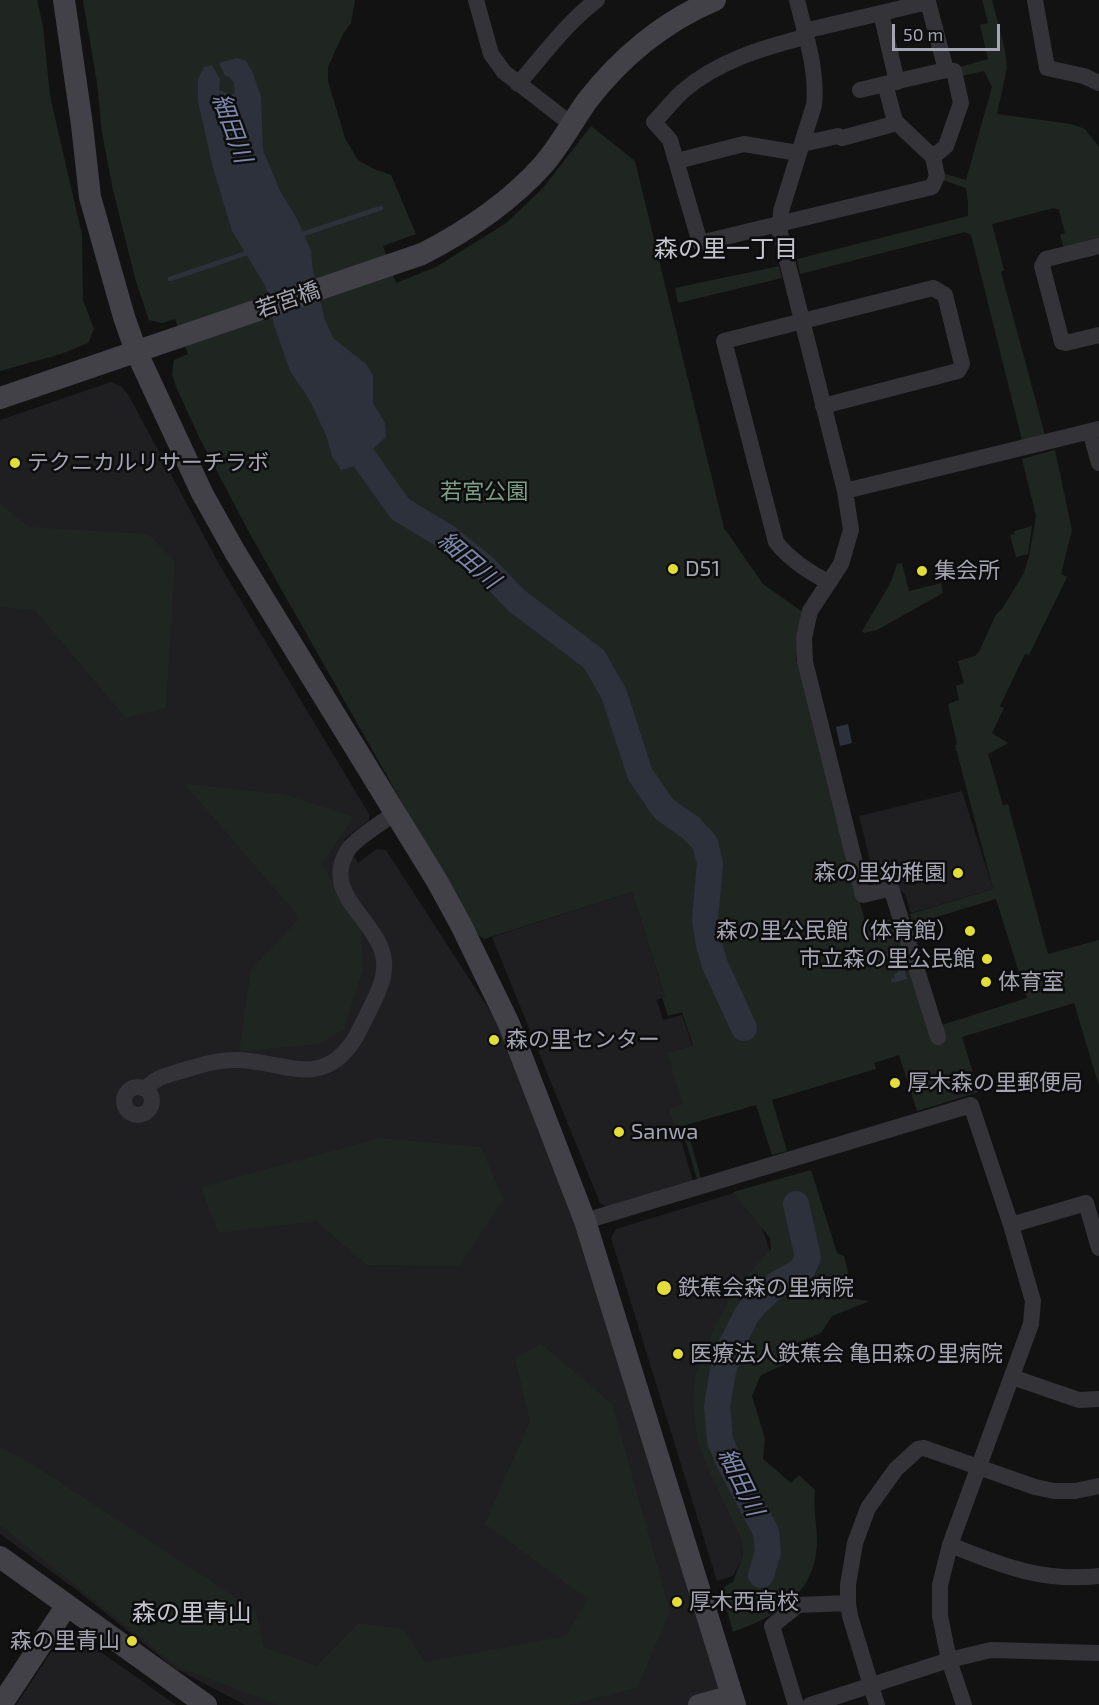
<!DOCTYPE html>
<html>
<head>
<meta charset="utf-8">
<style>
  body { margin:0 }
  #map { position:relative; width:1099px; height:1705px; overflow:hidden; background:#121213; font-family:"Exo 2",sans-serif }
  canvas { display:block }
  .scale { position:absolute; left:892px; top:24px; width:108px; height:27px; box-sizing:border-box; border:3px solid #a4a4b3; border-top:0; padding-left:8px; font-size:18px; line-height:21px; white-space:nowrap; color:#a4a4b3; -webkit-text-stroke:4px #0d0d0e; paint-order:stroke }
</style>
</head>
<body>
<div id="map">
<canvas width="1099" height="1705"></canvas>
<div class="scale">50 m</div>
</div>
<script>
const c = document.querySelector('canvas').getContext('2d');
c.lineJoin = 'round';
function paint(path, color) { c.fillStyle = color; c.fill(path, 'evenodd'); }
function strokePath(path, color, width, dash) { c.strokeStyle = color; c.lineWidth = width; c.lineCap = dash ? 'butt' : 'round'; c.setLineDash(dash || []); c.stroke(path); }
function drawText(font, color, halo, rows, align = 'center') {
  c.font = font + ' "Exo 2","Noto Sans JP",sans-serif'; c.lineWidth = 5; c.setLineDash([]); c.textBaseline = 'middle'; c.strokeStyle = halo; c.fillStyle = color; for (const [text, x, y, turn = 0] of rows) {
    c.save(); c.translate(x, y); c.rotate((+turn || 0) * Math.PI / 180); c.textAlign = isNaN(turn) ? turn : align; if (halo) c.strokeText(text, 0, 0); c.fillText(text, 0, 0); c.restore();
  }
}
paint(new Path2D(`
  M111,382L122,387L129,396L219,564L369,814V821L344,839L358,863L377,849L386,850L506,1036L578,1227L726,1705H245L173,1667L78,1591L0,1534V420Z
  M962,791L993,889L911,913L905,894L888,881L879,877L872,869L859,816Z
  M632,892L665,996L657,1000L663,1020L682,1015L692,1045L668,1053L689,1123L677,1127L693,1181L608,1208L600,1203L492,937Z
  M734,1193L760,1223L771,1254L750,1274L740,1526L743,1556L733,1576L717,1581L611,1238L616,1229Z
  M78,1636L176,1705H16L49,1655L62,1641Z`), '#1f1e20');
paint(new Path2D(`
  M0,0H37L43,26L50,96L82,235L83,300L94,329L88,343L61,354L0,371Z
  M83,0H355L351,23L343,34L328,67V81L345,138L358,160L374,169L391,175L416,234L383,246L396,283L436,267L506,223L543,188L591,126L635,161L724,528L763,584L804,613L796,659L833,808L866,925L889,920L893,921L929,1029L1027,998L996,899L913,924L910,914L993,889L955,745L957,744L948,704L959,700L956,686L964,683L958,661L975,656L980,650L995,616L1002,609L1024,573L1029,556L1036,516L1022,459L1055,450L1072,530L1061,574L1067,577L1029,655L1025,654L1000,706L1004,708L992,733L1008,743L988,754L1003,805L1008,804L1048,954L1099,940V1086L1074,1003L962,1037L979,1092L917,1111L899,1055L874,1063L876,1069L772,1100L787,1151L772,1155L756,1105L686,1125L701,1178L697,1179L681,1125L675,1126L669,1109L683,1104L667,1053L693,1045L682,1012L668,1016L662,997L665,996L632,892L484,939L476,933L250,534L200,439L177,389L172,374L174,360L188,354L175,319L162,323L149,320L135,278L113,190L102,133L97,83Z
  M982,0H992L1005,50L1007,68L997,114L1071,124L1085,129L1099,147V240L1064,248L1060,235L1065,233L1059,210L1054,208L992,224L1004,270L1001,272L1045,435L1022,440L971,235L965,232L800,274L797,259L968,216V203L966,188L942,180V173L966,180L992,87L984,71L962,76L960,67L988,59L980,25L988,23Z
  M779,266L782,278L678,303L675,288Z
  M0,504L29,527L148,534L175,562L166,708L126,718L35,610L0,607Z
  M1032,526L1028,554L1016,557L1010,535L1015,534L1014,531Z
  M902,563L909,591L941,583L943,593L877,630L864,633L862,631L891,582L897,564Z
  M185,784L283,794L354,817L322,864L361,931L363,969L344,1029L319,1044L239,1052L251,970L300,918Z
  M380,1138L481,1147L503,1199L459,1266L367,1265L316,1221L218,1233L201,1187Z
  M811,1170L837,1253L844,1256L855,1299L870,1301L832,1316L821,1333L795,1344L797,1350L786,1355L788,1363L761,1375L752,1396L765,1439L763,1459L791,1483L799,1475L815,1490C813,1508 817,1525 817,1542C816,1594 777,1616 733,1632L721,1589L733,1582L743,1555L741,1538L706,1464L697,1439L693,1397L696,1374L716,1324L735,1289L771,1249L770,1238L733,1192Z
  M541,1344L612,1404L670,1611L637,1688L568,1705H278L177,1666L0,1525V1447L32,1464L255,1610L264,1647L317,1666L359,1623L403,1629L425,1662L566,1636L588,1599L485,1524L530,1421L515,1358Z`), '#1f2622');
paint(new Path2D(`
  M237,58L246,61L252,71L261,96L263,150L280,191L297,219L311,251L313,271L324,317L333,338L366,364L373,375V403L385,423L386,437L352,467L341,470L332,456L326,435L309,399L290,371L274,325L266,287L232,231L212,164L198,101V79L204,67L212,65L220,79L219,90L231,95L235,93L234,82L229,77L225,76L219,63Z
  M848,724L852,743L840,746L836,727Z
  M899,949L907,979L892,983L891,979L895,978L894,974L898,972L897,969L893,970L891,965L896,964L895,960L890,961L889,957L885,958L884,954Z`), '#2c313b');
strokePath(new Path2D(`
  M300,235L381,208
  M170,279L250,252`), '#2c313b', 4.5);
strokePath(new Path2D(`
  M349,427L359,451L400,509L448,538L484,567L517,601L594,659L614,694L640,774L664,809L691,828L705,843L710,863L705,920L709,945L715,965L744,1028
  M761,1575L768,1552L766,1532L728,1460L720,1440L717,1406L723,1371L732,1344L747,1314L756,1303L777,1284L802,1270L808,1257L796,1204`), '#2c313b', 26);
strokePath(new Path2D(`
  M476,0L491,54L504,72L571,124
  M797,0C805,34 818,70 814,105L781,211L780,233L845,491L851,530L841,564L810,611L804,638L805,662L863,895L891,888L938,1037
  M1035,0L1047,68L1084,76L1099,83
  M881,13L897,82
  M804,31L928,2L946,70L885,84
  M805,37C762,48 718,61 683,91C673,100 664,112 654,122L670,140L700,243L932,187L937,176L933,157L895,121L885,84L860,90
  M518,84C542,57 568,21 597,0
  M802,144L838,136L842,138L890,125L895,121
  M933,157L946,146L961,103L954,71L946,70
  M677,161L744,144L798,153
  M1099,246L1046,259L1042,266L1062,342L1066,343L1099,335
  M823,406L958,371L962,364L945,295L933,288L724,341L776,542C789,559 809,572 828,582
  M1090,431L1099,463
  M845,491L1099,429
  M124 1101a14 14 0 1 1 28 0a14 14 0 1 1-28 0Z
  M145,1089C157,1077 165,1076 181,1071C198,1066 216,1060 235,1060C277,1059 316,1089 349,1047C356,1039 360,1028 365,1019C376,996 392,972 380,946C366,913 323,890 348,850C355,839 383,822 395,813
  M585,1221L971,1105L1011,1225L1033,1301L1031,1324L950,1545L940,1585V1616L949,1660L964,1705
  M1011,1225L1086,1203L1099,1248
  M1012,1377L1079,1400L1099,1399
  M950,1545C1003,1566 1041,1582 1099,1576
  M796,1705L772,1626L798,1605L848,1603
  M810,1705L949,1660L991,1650L1099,1653
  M877,1705L850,1616L848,1603V1585L855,1543L868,1508L896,1469L918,1449L924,1448L1035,1487L1054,1491H1075L1099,1486`), '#343338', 16);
strokePath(new Path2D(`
  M64,0L82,125L90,197L124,317L136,351L202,493L235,552L437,881L461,925L509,1024L585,1221L735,1705
  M0,398L422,254C467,231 508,204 543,165C560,146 572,122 587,101C620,58 664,21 715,0
  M0,1557L206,1705
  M1,1705L67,1605
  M699,1705L732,1696`), '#424148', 22);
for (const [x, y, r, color] of [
  [15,463,6,"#e3dd3a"],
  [673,569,6,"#e3dd3a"],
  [922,571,6,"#e3dd3a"],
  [958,873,6,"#e3dd3a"],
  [970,931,6,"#e3dd3a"],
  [987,959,6,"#e3dd3a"],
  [986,982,6,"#e3dd3a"],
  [494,1040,6,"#e3dd3a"],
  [895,1083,6,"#e3dd3a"],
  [619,1132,6,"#e3dd3a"],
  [664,1288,8,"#e3dd3a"],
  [678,1354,6,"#e3dd3a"],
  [677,1602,6,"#e3dd3a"],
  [132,1641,6,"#e3dd3a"]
]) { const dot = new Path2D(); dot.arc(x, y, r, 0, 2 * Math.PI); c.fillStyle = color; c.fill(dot); strokePath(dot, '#0d0d0e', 2); }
drawText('22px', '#a4a4b3', '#0d0d0e', [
  ["若宮橋",288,300,-19]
]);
drawText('22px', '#a4a4b3', '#0d0d0e', [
  ["テクニカルリサーチラボ",27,463],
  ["D51",685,569],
  ["集会所",934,571],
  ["森の里幼稚園",946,873,"right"],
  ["森の里公民館（体育館）",958,931,"right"],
  ["市立森の里公民館",975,959,"right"],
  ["体育室",998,982],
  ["森の里センター",506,1040],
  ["厚木森の里郵便局",907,1083],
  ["Sanwa",631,1132],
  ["鉄蕉会森の里病院",678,1288],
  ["医療法人鉄蕉会 亀田森の里病院",690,1354],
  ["厚木西高校",689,1602],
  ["森の里青山",120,1641,"right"]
], 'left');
drawText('22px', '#7d9d88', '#0d0d0e', [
  ["若宮公園",484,492]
]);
drawText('italic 24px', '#7d88ac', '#0d0d0e', [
  ["細田川",232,128,70],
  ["細田川",469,560,41],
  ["細田川",741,1482,64]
]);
drawText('24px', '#c5c5cf', '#0d0d0e', [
  ["森の里一丁目",726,249],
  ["森の里青山",192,1613]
]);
</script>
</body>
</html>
